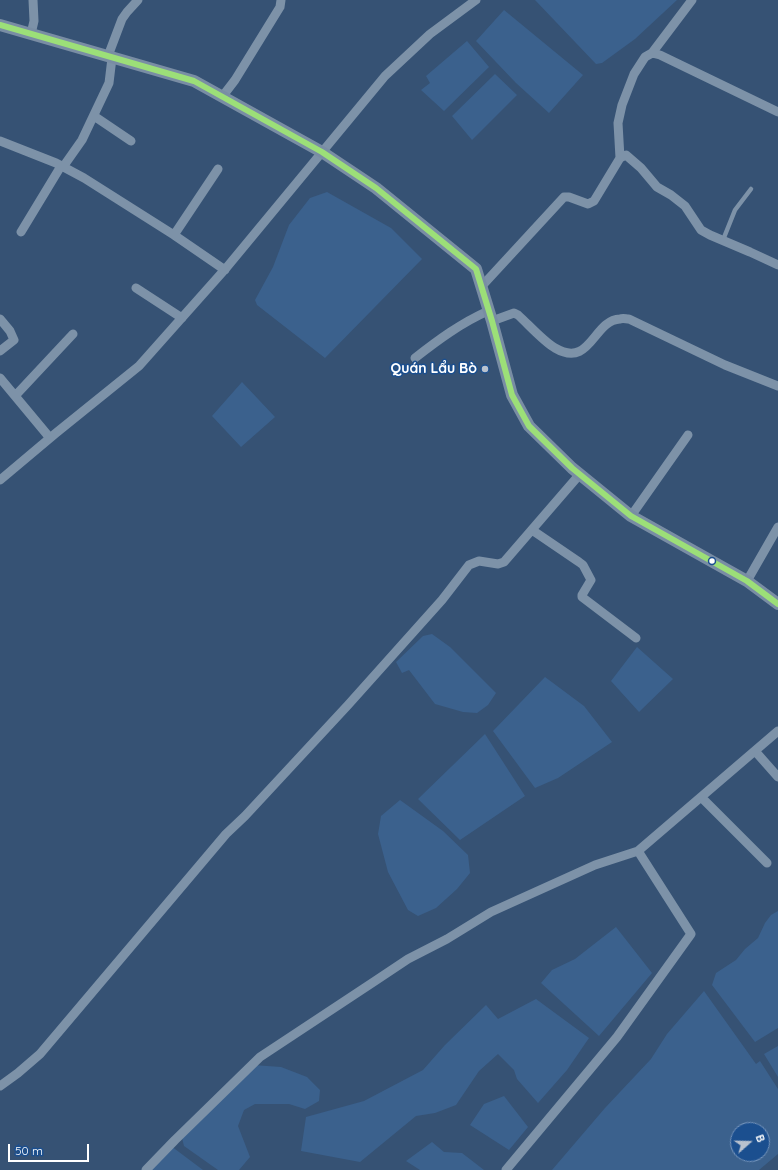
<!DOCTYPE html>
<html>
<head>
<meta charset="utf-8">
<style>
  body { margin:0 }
  #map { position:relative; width:778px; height:1170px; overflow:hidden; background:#365274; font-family:Quicksand,sans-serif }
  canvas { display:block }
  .north { position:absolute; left:730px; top:1122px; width:40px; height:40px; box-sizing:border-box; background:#1b4f8f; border:1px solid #7695bc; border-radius:50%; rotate:70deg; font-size:11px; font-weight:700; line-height:16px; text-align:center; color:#fff }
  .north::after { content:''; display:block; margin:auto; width:14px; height:18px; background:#b9c2ce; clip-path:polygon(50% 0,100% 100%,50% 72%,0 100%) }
  .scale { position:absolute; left:8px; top:1144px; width:81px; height:18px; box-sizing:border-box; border:2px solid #fff; border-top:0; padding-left:5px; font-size:12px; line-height:14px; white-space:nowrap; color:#fff; -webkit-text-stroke:3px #1b4f8f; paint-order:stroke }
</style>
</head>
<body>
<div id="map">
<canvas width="778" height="1170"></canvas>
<div class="north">B</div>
<div class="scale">50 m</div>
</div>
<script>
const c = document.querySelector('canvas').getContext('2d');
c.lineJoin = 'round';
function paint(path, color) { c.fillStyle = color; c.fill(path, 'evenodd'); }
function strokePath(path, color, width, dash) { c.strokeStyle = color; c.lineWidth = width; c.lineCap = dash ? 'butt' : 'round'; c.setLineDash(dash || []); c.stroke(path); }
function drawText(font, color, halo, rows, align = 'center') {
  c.font = font + ' Quicksand,sans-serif'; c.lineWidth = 3; c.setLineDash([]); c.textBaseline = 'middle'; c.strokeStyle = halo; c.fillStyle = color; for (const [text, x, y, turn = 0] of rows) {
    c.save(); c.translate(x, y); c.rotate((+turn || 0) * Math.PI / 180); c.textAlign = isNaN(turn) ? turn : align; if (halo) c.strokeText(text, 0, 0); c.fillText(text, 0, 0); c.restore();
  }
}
paint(new Path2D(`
  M535,0H677L635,39L602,63L596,64Z
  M504,10L583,75L549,113L516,83L476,41Z
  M467,41L489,67L444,111L421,90L430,83L426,76Z
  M495,74L517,95L472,140L452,116Z
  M327,192L391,228L422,259L325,358L257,305L255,300L273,267L289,225L310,198Z
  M242,382L275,417L241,447L212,416Z
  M432,634L450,647L496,693L488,705L477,713L463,712L435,704L409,670L402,673L396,662L423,636Z
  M637,647L673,679L639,712L611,681Z
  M545,677L584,706L612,742L558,778L535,788L493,731Z
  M485,734L525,796L460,840L418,799Z
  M400,800L443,831L468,855L470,873L457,889L436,908L418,916L408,910L388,872L378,834L381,816Z
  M778,911V1028L755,1042L712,985L716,973L736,960L745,949L758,938L765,923L771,915Z
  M616,927L652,973L599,1036L541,983L552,970L575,959Z
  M704,991L756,1064L760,1061L778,1089V1154L759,1170H552L605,1108L651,1059L667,1034ZM738,1130H762V1154H738Z
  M536,999L589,1038L567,1070L538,1103L517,1079L514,1070L498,1054L479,1071L456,1105L435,1113L416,1116L360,1162L301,1151L306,1117L364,1101L423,1070L445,1045L486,1005L498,1019Z
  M778,1046V1077L764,1054Z
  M253,1065L281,1067L307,1077L320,1090L319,1101L305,1109L289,1104H255L244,1110L238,1126L250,1157L239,1170H218L184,1146L182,1138Z
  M504,1096L528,1127L509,1150L470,1125L484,1104Z
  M432,1142L444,1152L462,1153L484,1170H420L406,1161Z
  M171,1146L203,1170H145Z`), '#3b618d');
strokePath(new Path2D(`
  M723,240L735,210L751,189`), '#7d92a8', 4.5);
strokePath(new Path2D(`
  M31,34L34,21L33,0
  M652,53L692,0
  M108,56L122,19L127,12L138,0
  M222,97L235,80L280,7L281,0
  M94,116L131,141
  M0,141L56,163L84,178L174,235L225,270
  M620,158L618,123L622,105L634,74L645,57L652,53L660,55L778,112
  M63,167L82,140L109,83L112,58
  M21,232L61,166
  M174,235L218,169
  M481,287L564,197H569L588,204L594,201L620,158L626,155L641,168L657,187L671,195L685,206L701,230L710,235L750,252L778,265
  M136,288L182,318
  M0,319L10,331L14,340L0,351
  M492,321L514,313L518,315C528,324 544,342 555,348C591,369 593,320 620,319C623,318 626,319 629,319L725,365L778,386
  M415,358C438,340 461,323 488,311
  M0,378L50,438
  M15,396L73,334
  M0,480L56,433L139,366L227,267L385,76L430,34L476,0
  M631,516L688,435
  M532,530L579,562L583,565L591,580L582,595V597L636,638
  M747,581L778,527
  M755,751L778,777
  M701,797L767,863
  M0,1086L18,1073L40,1054L226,834L245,816L348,705L442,600L469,565L479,561L498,564L504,562L580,474
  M146,1170L175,1140L260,1057L375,981L408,959L447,939L491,912L595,865L638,851
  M506,1170L617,1037L691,934L638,851L778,731`), '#7d92a8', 9);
strokePath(new Path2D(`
  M0,25L194,81L322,152L376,188L476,269L492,321L512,395L529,426L572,468L631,516L747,581L778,604`), '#798da4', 12);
strokePath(new Path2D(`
  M0,25L194,81L322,152L376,188L476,269L492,321L512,395L529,426L572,468L631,516L747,581L778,604`), '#9cdf78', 6);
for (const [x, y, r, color] of [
  [485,369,4,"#b9c2ce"],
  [712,561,3.5,"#fff"]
]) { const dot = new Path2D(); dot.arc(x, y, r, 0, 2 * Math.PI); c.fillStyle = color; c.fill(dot); strokePath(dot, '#1b4f8f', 1.5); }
drawText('bold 14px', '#fff', '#1b4f8f', [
  ["Quán Lẩu Bò",477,369]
], 'right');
</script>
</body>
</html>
